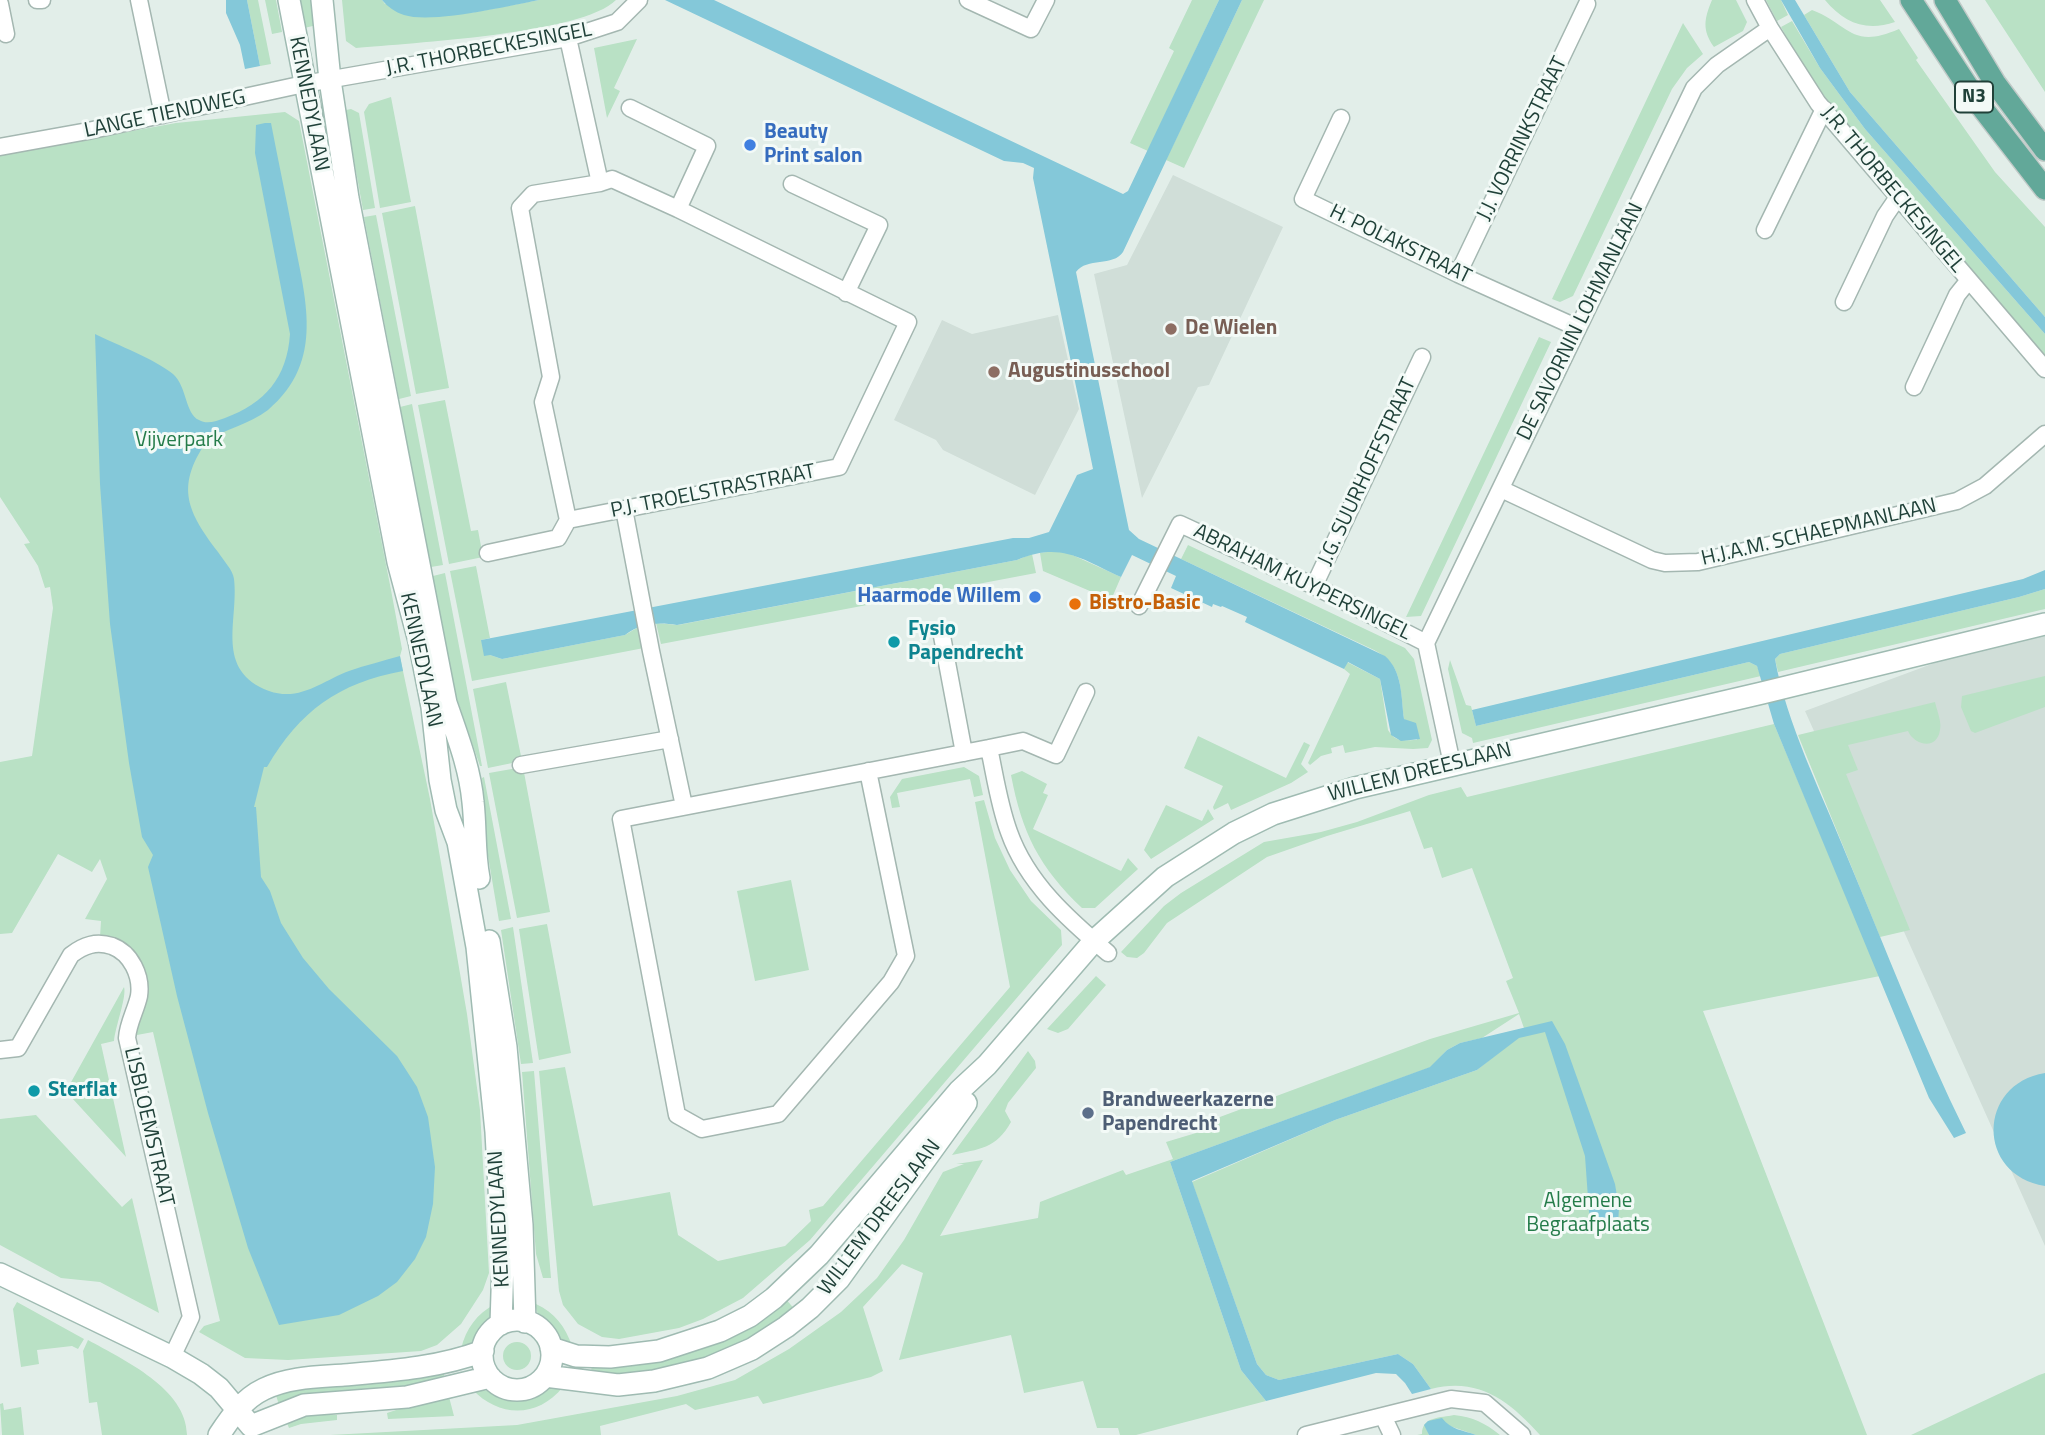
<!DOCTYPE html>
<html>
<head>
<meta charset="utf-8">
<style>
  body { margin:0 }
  canvas { display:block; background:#e2eee9 }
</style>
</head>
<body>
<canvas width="2045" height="1435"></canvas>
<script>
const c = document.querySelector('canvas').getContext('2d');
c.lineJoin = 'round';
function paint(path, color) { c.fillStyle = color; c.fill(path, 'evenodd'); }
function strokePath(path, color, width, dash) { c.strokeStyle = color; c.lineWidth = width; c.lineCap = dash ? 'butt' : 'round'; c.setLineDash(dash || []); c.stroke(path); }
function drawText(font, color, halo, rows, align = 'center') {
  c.font = font + ' "Titillium Web",sans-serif'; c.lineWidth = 6; c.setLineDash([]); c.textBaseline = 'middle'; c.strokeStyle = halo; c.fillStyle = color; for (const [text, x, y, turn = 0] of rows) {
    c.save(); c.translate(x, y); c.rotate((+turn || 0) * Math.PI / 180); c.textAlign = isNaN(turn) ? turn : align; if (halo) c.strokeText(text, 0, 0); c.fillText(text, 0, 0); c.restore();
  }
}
paint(new Path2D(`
  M1173,175L1283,227L1209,385L1198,387L1142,498L1094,274L1127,265Z
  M1058,315L1079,409L1035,495L943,450L936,440L894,420L942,320L972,334Z
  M2045,622V1246L1805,711Z`), '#d0ded8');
paint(new Path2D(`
  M247,0H258L271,64L260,66Z
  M265,0H276L282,32L272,34Z
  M296,0H314L317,25L300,29Z
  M342,0H382L385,4L470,13L539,0H616C583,34 409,43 356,48L346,41Z
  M1192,0H1219L1148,151L1130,143L1174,51L1169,48Z
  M1242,0H1264L1184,168L1166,160Z
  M1712,0H1736L1747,22L1743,31L1714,47C1702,30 1704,19 1712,0Z
  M1766,0H1781L1788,15L1777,21Z
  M1825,0H1880L1895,22C1866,32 1844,23 1825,0Z
  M1985,0H2045V92Z
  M1812,10C1849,24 1851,50 1899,29L1918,58L1916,60L1995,172L2045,227V317L1850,92L1804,15Z
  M1792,21L1820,68L1865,129L2045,334V355C2004,308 1963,261 1921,214C1869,155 1819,97 1781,27Z
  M1683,23L1703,54L1687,68L1672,89L1573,296L1560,302L1552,299Z
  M637,39L614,88L620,91L607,118L594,48Z
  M391,97L411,202L380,208L364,112L369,104Z
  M351,109L359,113L375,208L363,210L347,121L346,110Z
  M285,112L299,121L391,590L402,649L400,656L403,671L430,799L467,1014L480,1110L489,1273L483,1290L461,1324L437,1345L421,1351L288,1360L245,1358L199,1332L204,1326L220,1321L153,1032L137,1035L136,1029L146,987L100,937L101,921L85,919L107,879L100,859L92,872L58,854L12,933L0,934V762L32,756L53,608L50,587L45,588L38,566L24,544L30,543L0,497V155L176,123Z
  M415,206L449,388L416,394L382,213Z
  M376,215L411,396L399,399L364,217Z
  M1539,337L1551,342L1421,616L1406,617Z
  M445,400L471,531L478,530L483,557L449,564L418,405Z
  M412,404L443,565L431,567L400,407Z
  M1188,545L1405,648L1414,659L1432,740L1428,748L1413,749L1375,747L1345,753L1343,745L1331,748L1332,753L1321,756L1310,765L1308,763L1350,674L1344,669L1347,662L1380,679L1388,730C1396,743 1403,740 1417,740L1413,724L1404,719C1400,690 1404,665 1374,650L1181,559Z
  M1053,551L1068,553L1121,577L1111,600L1043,571L1040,553Z
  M1032,554L1036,573L661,644L656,623L678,625L1017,560Z
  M476,566L490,638L481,640L490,655L502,659L625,635L640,626L644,648L472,681L450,571Z
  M445,573L482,766H480L456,696L433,576Z
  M2045,589V609L1778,672L1775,659L1780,654L2019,597Z
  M1450,660L1466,705L1471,706L1476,726L1749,662L1757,666L1761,676L1473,743L1472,738L1462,733L1448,669Z
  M2045,676V707L1975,733L1971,731L1961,707L1962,696Z
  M506,682L522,761L488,768L473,689Z
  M1935,702C1937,711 1942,722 1940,730C1937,751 1914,745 1908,731L1848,745L1858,770L1846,774L1910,930L1880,937L1798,735Z
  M1774,724L1880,976L1703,1011L1867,1435H1540C1509,1401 1479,1377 1431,1389L1413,1364L1398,1354L1279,1380L1266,1375L1257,1364L1192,1182L1335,1120L1477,1070L1525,1031L1519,1014L1482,1038L1460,1043L1447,1050L1431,1067L1170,1162L1241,1370L1266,1401L1136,1435H1120L1118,1428H1097L1083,1381L1024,1393L1011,1335L899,1360L923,1273L902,1264L863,1307L883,1371L871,1377L763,1404L758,1396L695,1410L686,1404L600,1426L601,1435H330L517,1425L677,1396L735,1380L789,1349L841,1312L877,1278L904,1240L943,1172L964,1164H956L983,1160L940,1236L1038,1218L1040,1202L1123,1170L1126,1175L1173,1159L1166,1142L1196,1133L1201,1124L1430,1039L1519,1013L1506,981L1513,978L1472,868L1442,878L1432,847L1424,849L1410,811L1327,836L1267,857L1167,923L1144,953L1137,958L1127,957L1121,952L1164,906L1181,893L1264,842L1321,832L1357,822L1429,795L1461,787L1467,797Z
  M1198,736L1286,778L1304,742L1310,745L1301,764L1308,772L1291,783L1231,810L1228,803L1214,810L1213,807L1223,786L1184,768Z
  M523,767L550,912L517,918L489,773Z
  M964,767L979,776L983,795L974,797L970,779L897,793L900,807L892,808L890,797L902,779Z
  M1022,771L1047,784L1043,793L1048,795L1033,829L1121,871L1128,858L1138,869L1095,908H1082C1039,867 1022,833 1011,775Z
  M484,777L511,919L499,921L487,850L482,778Z
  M984,800L995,838L1010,870L1031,901L1061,930L1062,945L810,1240L743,1298L703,1319L679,1328L619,1339L602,1337L578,1324L563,1305L559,1291L539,1071L565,1067L593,1206L670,1192L678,1235L718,1261L785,1246L811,1221L809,1210L823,1206L1010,987L975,802Z
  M1166,805L1202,821L1208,809L1214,819L1151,859L1144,850Z
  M791,880L809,970L755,981L737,891Z
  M547,924L571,1053L539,1060L519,929Z
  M513,927L533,1063L521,1064L501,930Z
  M1096,976L1106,985L1068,1029L1058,1033L1047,1029Z
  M124,987C127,996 115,1028 114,1041L101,1044L126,1157L72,1098L70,1084Z
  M1028,1051L1035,1061L1036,1068L1008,1103L1005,1111L1011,1122C996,1149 979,1149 952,1155Z
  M534,1071L551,1278H543L536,1254L522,1072Z
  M36,1115L122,1207L132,1198L159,1313L100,1282L61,1278L0,1245V1119Z
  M784,1297L797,1312L732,1351L647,1376L591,1374L592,1362H627Z
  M17,1302L84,1339L78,1349L72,1346L37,1350L39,1364L21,1367L13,1309Z
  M495,1304C491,1325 480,1340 461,1349C466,1328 477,1314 495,1304Z
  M536,1304C555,1313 565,1326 572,1346C553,1338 540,1324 535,1305Z
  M88,1340C124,1360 187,1389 187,1435H102L97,1402L89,1403L83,1351Z
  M503 1356a14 14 0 1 1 28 0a14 14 0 1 1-28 0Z
  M443,1371L446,1383L279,1405L275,1392Z
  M2045,1373V1435H1911L2039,1375Z
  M548,1387H563C538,1418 499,1418 472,1389C490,1388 499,1398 516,1398C527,1397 537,1391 548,1387Z
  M448,1393L454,1416L388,1419L387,1413Z
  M3,1403L4,1410L21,1407L24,1435H2L0,1404Z
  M297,1414L337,1415V1420L301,1424L289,1428L285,1418Z
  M1454,1415C1473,1417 1485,1423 1500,1435H1476L1447,1425L1425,1424L1429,1435H1417L1422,1434C1422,1416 1441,1418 1454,1415Z`), '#b9e1c5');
paint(new Path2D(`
  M226,0H247L260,66L245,69L240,45L226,13Z
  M382,0H539C508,6 432,24 404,15C395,12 388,7 382,0Z
  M665,0H714L1123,194L1128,191L1219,0H1242L1123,252C1113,267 1087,257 1076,272L1129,530L1139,539L1385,656C1403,672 1401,697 1404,719L1416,723L1420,739L1401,741L1391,735L1380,679L1348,662L1344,669L1245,622L1247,617L1222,606L1221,607L1213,604L1212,607L1171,588L1176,576L1132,555L1121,577C1082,559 1060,541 1017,560L677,625C658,622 641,623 625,635L502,659L490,655L484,656L481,640L1013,538H1029L1049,532L1077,475L1093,469L1033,178L1034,168L1023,163L1004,161Z
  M1781,0H1795L1850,92L2045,317V334L1865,129L1820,68Z
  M265,123H271C278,160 286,197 293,234C305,298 326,361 268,410C249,425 225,428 206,442C175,488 188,512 218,552C223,560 233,570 234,579C239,621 214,670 269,691C300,702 322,681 349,671C366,665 383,661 400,656L403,671C338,683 300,711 267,767H264L254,807H256L261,877L270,891L281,923L303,958L329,989L397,1056L408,1073L417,1087L428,1117L435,1167L433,1204L426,1237L415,1259L397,1282L378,1296L339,1315L279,1325L248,1248L208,1113L177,996L148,867L153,855L142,837L129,763L110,624L100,484L95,334C119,346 153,358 173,374C187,386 185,414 199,420C207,425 216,421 225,418C265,403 287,378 290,334L255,153L256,125Z
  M2045,570V589L2019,597L1780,654L1775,659C1786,722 1822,794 1846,854C1885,947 1921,1042 1966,1133L1954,1138L1929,1098L1774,724L1757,666L1749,662L1476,726L1472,710L2023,579Z
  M1552,1021L1565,1044L1615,1184L1619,1208L1618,1224L1605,1231L1599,1232L1594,1227L1589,1212L1585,1156L1545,1032L1519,1038L1477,1070L1335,1120L1192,1181L1257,1364L1266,1375L1279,1380L1398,1354L1413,1364L1431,1389L1412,1394L1405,1383L1396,1374L1376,1373L1266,1401L1241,1370L1170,1162L1430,1067L1447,1050L1460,1043Z
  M2045,1073V1186C1976,1175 1977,1084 2045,1073Z
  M1442,1418C1451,1430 1463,1430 1476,1435H1429L1424,1425L1428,1421Z`), '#84c8d9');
const street = new Path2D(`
  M37,0H42
  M139,0L163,115
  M968,0L1031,29L1046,0
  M1755,0L1770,28L1818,103L2045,369
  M0,4L6,34
  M568,38L600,183L612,179L678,209L908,322L839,467L568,520
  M630,108L707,146L678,209
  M1341,118L1303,199L1458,274L1578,328
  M0,147L88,131L304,84L568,38L617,22L639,0
  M792,184L879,225L846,293
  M1765,230L1824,109
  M1458,274L1587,4
  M1844,302L1885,216L1898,197
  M1914,387L1957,295L1969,280
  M1501,489L1652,560L1665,563L1698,562L1957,501L1985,486L2045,434
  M624,509L651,651L684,806
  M488,553L558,538L568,520L543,402L551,377L520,208L533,194L600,183
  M1314,586L1422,357
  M1139,606L1180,524L1314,586L1426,643L1452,764
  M942,636L964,753
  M1426,643L1694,88L1717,65L1770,28
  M1086,692L1056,755L1023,741L989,748C995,776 999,805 1009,832C1027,883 1068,919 1108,953
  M521,765L670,739
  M868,771L906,956L891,982L778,1114L702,1129L677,1115L621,819L989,748
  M0,1050L18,1048L71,955C84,945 96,941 112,946C131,953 142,976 139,996C136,1010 128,1023 127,1038L191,1317L172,1357
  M1383,1416L1392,1435
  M1306,1435L1451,1399L1485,1403L1522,1435`);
const secondary = new Path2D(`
  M289,0L398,562L419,641L432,707L440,780L446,810L458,842L477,947L496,1132L503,1262L501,1324
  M322,0L330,80L348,198L446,703C457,735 470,768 473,802C476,828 474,853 479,878
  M489,941L506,1047L522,1225L525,1322
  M0,1274L172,1357L201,1374L219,1388L251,1426
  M482 1355a35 35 0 1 1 70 0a35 35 0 1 1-70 0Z
  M551,1348L576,1356L610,1357L659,1351L720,1331L750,1316L774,1298L819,1255L959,1091L987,1065L1094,941L1165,877L1234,833L1273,814L1355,788L1762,693L2045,624
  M545,1376L618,1385L654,1381L708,1368L752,1349L786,1327L810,1308L839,1279L966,1103
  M251,1426L304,1405L407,1397L490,1377
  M219,1435C231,1417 243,1399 264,1389C289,1377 317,1377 344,1375C391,1371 438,1368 483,1351`);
const primary = new Path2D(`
  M1911,0L1980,105L2045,189
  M1945,0L1995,83L2045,150`);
strokePath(street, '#a4b7b1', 19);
strokePath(secondary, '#9fbbb2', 24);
strokePath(primary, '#c1cac8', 24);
strokePath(street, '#fff', 16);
strokePath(secondary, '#fff', 21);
strokePath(primary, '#62a899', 21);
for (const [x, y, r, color] of [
  [750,145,7,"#3f7fe0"],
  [1171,329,7,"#8d6e63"],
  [994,372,7,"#8d6e63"],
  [1035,597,7,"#3f7fe0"],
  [1075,604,7,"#e8710a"],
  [894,642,7,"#0f9aa8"],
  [34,1091,7,"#0f9aa8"],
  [1088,1113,7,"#5c6f8a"]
]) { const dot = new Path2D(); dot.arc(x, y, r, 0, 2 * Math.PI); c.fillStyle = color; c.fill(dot); strokePath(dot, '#f3faf7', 2.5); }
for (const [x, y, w] of [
  [1974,97,38]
]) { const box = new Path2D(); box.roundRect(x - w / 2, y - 15.5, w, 31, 5); c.fillStyle = '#f3faf7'; c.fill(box); strokePath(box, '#204139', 2); }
drawText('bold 19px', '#204139', null, [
  ["N3",1974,97]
]);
drawText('21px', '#204139', '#f3faf7', [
  ["J.R. THORBECKESINGEL",489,50,-11],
  ["KENNEDYLAAN",308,104,79],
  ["LANGE TIENDWEG",165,115,-12],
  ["J.J. VORRINKSTRAAT",1523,139,-64],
  ["J.R. THORBECKESINGEL",1892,190,50],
  ["H. POLAKSTRAAT",1400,245,26],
  ["DE SAVORNIN LOHMANLAAN",1581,322,-64],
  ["J.G. SUURHOFFSTRAAT",1368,472,-65],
  ["P.J. TROELSTRASTRAAT",713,492,-11],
  ["H.J.A.M. SCHAEPMANLAAN",1819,533,-13],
  ["ABRAHAM KUYPERSINGEL",1302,583,26],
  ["KENNEDYLAAN",420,660,78],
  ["WILLEM DREESLAAN",1420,773,-14],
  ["LISBLOEMSTRAAT",148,1127,77],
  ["WILLEM DREESLAAN",880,1218,-53],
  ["KENNEDYLAAN",500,1219,-93]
]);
drawText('bold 21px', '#366cbe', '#f3faf7', [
  ["Beauty",764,133],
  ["Print salon",764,157],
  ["Haarmode Willem",1021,597,"right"]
], 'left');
drawText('bold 21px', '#785e54', '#f3faf7', [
  ["De Wielen",1185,329],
  ["Augustinusschool",1008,372]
], 'left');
drawText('21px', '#257c4a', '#f3faf7', [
  ["Vijverpark",179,441],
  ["Algemene",1588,1202],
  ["Begraafplaats",1588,1226]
]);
drawText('bold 21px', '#c56008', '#f3faf7', [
  ["Bistro-Basic",1089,604]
], 'left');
drawText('bold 21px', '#0d838f', '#f3faf7', [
  ["Fysio",908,630],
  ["Papendrecht",908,654],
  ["Sterflat",48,1091]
], 'left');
drawText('bold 21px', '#4e5e75', '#f3faf7', [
  ["Brandweerkazerne",1102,1101],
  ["Papendrecht",1102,1125]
], 'left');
</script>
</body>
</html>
